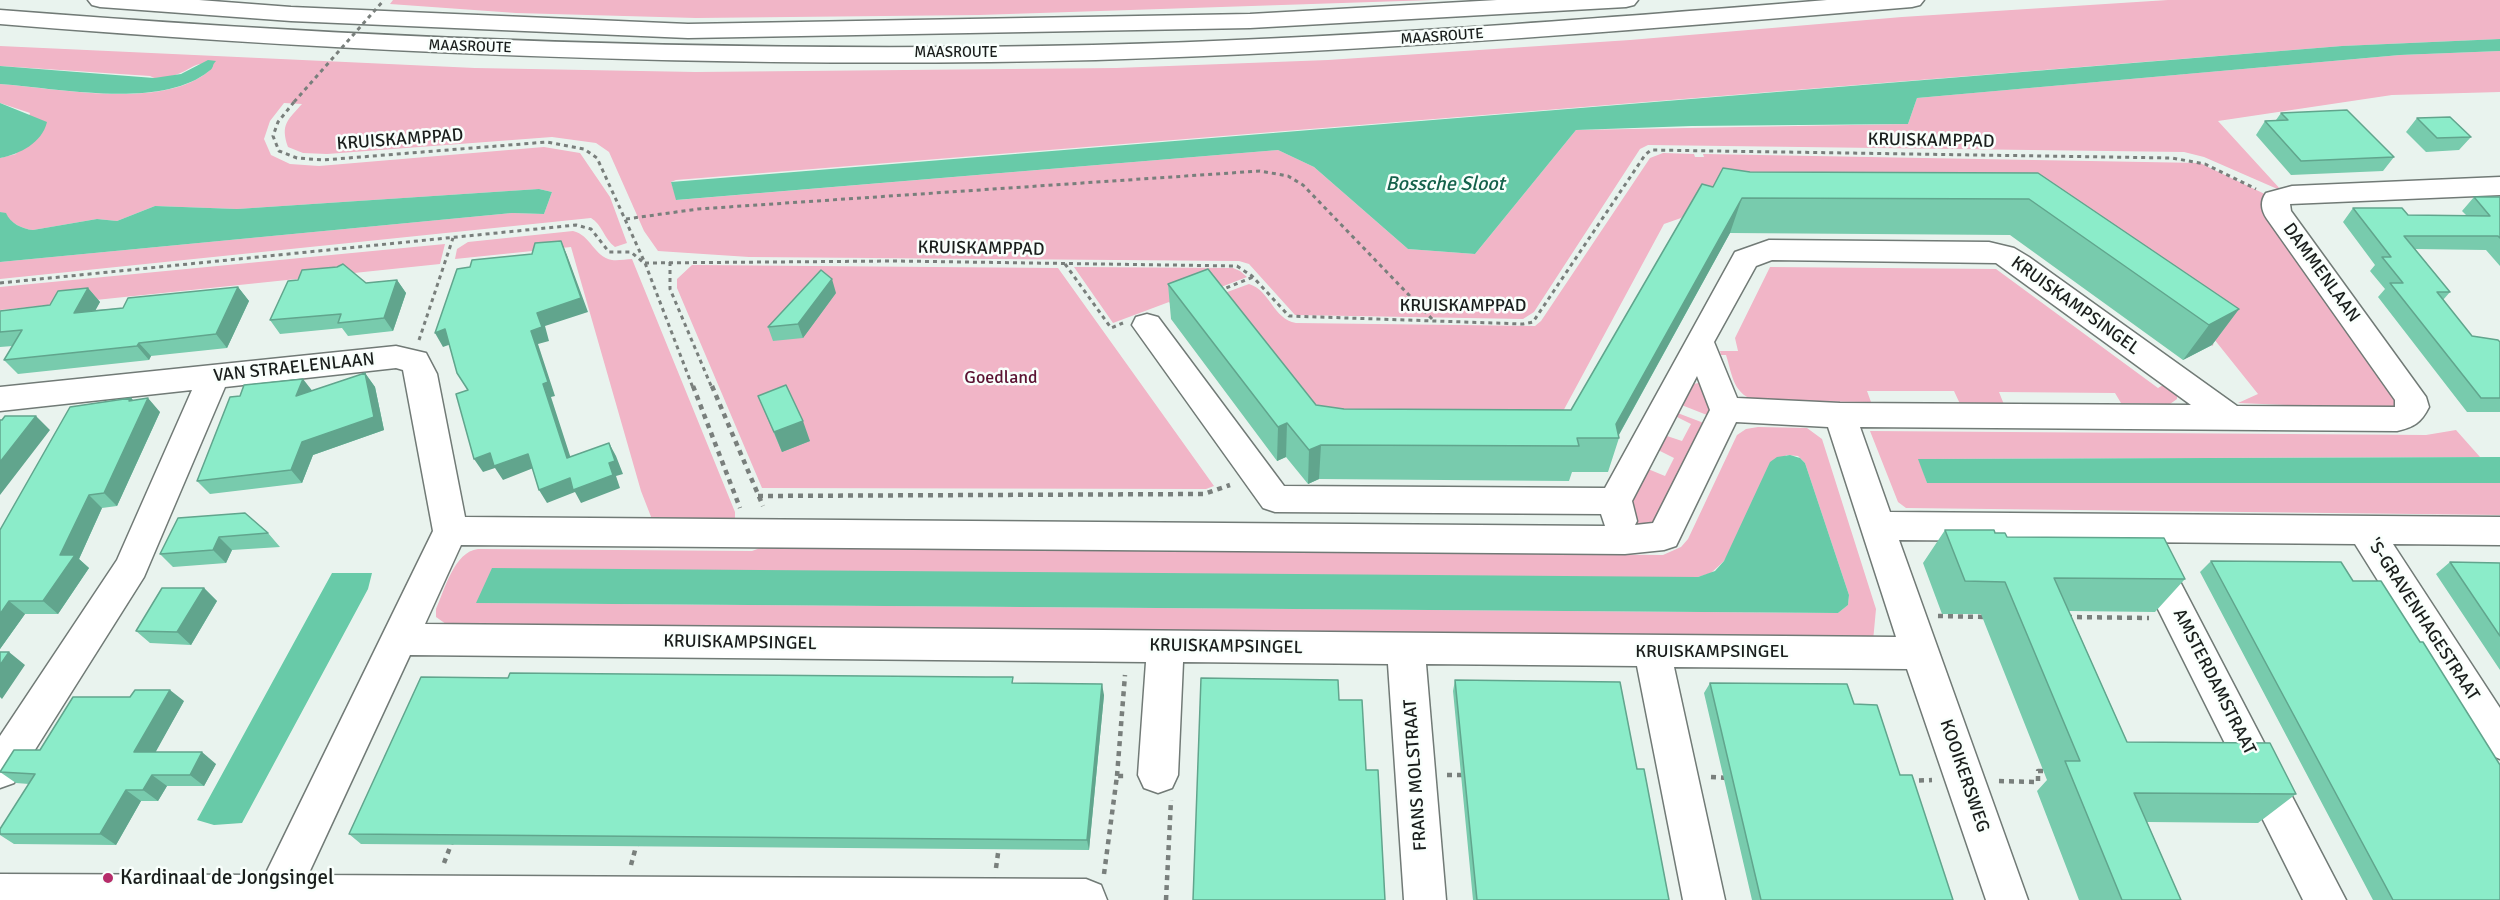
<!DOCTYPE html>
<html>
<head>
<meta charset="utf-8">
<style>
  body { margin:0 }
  canvas { display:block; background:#e9f3ee }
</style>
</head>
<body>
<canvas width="2500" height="900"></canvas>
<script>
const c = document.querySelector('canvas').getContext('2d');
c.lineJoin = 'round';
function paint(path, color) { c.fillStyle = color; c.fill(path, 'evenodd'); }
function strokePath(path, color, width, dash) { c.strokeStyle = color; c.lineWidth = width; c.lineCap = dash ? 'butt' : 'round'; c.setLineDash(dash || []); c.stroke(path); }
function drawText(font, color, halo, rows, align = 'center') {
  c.font = font + ' Signika,sans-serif'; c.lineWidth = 5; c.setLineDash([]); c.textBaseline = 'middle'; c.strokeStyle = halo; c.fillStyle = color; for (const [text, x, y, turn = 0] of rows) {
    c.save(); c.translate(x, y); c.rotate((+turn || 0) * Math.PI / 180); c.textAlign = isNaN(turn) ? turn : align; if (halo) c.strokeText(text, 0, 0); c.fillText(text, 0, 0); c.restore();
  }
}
paint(new Path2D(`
  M393,0H1433L979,15L696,18L516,13L390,4Z
  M2168,0H2500V39L2342,46L676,180L671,182L677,200L1278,150L1314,167L1408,249L1475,254L1576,130L1908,124L1917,98L2400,55L2500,51V92L2392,95L2218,121L2282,191L2204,157L2184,152L1648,145L1640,149L1534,312L1523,319L1295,315L1249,264L1239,261L749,257L658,251L644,231L609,152L596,143L552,137L327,154L303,153L288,147C280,124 288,120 302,104L284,103L270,121L264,139L271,155L290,164L319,166L544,147L580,153L610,197L627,243L615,247C604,239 602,224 591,218L0,279V262L512,213L544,214L552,192L539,189L237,209L155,206L117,221L97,219L33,230C22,229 10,223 6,214L0,212V158L16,154L30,113L0,103V84C57,88 170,112 213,67C197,59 192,69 178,74C170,77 162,78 154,78L150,76L0,66V46L475,68L696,72L1116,68L1328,60L1630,40L1902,17Z
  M1663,153L1694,154L1695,157H1704L1703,154L2200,163L2271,197L2401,399L2398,407L2384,409L2238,403L2258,394L2214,339L2213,346L2013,205L1693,206L1681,218L1664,224L1554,428L1324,429L1192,305L1249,284C1270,290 1273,319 1296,323L1535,326L1541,321L1650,158Z
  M573,231C591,235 594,257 612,260C618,261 626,259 632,259L735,512V526L655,527L641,491L571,247L455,259L457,249L468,242Z
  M445,244L440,264L0,310V287Z
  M692,265L1058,268L1214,486L1206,489L762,488L677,288V279Z
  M1074,267L1233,268L1240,271L1247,277L1172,306L1169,302L1113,323Z
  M1770,267L1996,269L2158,388L2170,381L2177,393V399L2170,404L2121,403L2115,393L1999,392L2005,407L1961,406L1954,391H1867L1871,402L1758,401C1733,395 1733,377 1726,355H1721L1720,351H1738L1735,338Z
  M1699,383L1704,384L1712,417L1679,404L1692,384Z
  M1675,412L1709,425L1659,523L1641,525L1636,522L1630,501L1648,469L1665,476L1674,458L1658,450L1664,435L1682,441L1691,424L1675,416Z
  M1758,427L1807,428L1822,439L1876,609L1873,641L443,631L446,624L436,617V609C445,589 454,552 478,549L752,551L760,548L1663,555L1681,547L1688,539L1737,435L1746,429ZM1786,455L1798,456L1805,463L1849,595L1848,605L1838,613L477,603L1698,577L1711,573L1724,561Z
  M2456,430L2480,457L1919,459L1927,483H2500V515L1906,508L1898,502L1870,431L2426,435Z`), '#f1b5c7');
paint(new Path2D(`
  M2500,39V51L2400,55L1917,98L1908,124L1692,126L1576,130L1475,254L1408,249L1314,167L1278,150L676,200L671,182L2342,46Z
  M208,60L216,61C211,66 215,67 209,71C161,110 59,88 0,84V66L154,78L181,74Z
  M0,103L47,122C42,143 20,154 0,158Z
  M539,189L552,192L544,214L512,213L0,262V212L6,213C10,223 22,229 33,230L97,219L117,221L155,206L237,209Z
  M1790,455L1800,458L1805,463L1849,595L1848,605L1838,613L476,603L492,568L1698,577L1715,571L1724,561L1770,462L1777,457Z
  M2500,457V483H1927L1918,459Z
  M332,573H372L368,589L242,823L214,825L197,820Z`), '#68caa8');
const minor = new Path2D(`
  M2500,177V195L2290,204L2291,211L2426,397L2429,407C2421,423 2414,427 2397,431L1860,427L1890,512L2500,517V545L2393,544L2500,708V759L2486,753L2355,544L1899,540L2028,900H1986L1907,669L1674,667L1725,900H1683L1637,666L1426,664L1446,900H1404L1388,664L1183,662L1178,775L1172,788L1158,793L1144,788L1138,775L1146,662L410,655L308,875L1086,879L1101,885L1107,900H0V874L265,875L433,531L403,370L396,368L225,387L144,577L14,783L0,788V736L117,560L192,390L0,411V387L396,346L426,353L437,374L465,517L1605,526L1601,514L1275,512L1263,508L1132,325L1136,317L1147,314L1158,317L1284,486L1605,488L1735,252L1769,240L1989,242L2014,248L2029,257L2237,406L2395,407V400L2267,219C2261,210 2260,201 2266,193L2292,186ZM1772,260L1996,263L2191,405L1840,403L1737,398L1714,342L1756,266ZM1697,376L1710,410L1653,523L1635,525L1637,521L1632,501ZM1736,422L1828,427L1896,637L425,624L461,545L1625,554L1664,550L1676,546Z
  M2150,543L2162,547L2346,900H2303L2132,557L2138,547Z`);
const highway = new Path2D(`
  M88,0H199L291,7L688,24L1250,14L1497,0H1638L1634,5L1626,7L1250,28L688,38L291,21L100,7L92,5Z
  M1827,0H1924L1920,5L1912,7C1640,30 1369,52 1096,60C730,69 365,54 0,24V10C364,39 728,53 1093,45C1338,39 1583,20 1827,0Z`);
strokePath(minor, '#717a76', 3);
strokePath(highway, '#717a76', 3);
strokePath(new Path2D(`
  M294,102L278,122L273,136L279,151L297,158L323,160L547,142L584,149L597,158L645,263L693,388
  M626,219L698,209L1260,171L1288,176L1303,185L1433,320
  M670,262V289L712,388
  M645,263L896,261L1237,266L1252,276L1289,316L1523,324L1533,322L1645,155L1651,150L2172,158L2205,164L2256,189
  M1065,264L1111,328L1123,323
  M0,283L576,225L591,229L609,252H631L644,263
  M1219,291L1253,277
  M419,340L453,238`), '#797f7c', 3, [4, 4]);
strokePath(new Path2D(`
  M693,386L740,508
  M712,386L763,506
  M758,496L1204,494L1230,485
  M1938,616L1984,617
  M2067,617L2149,618
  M1447,775H1464
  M1117,776L1125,675
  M1711,777L1728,778
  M1909,781L1932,780
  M1999,781L2038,782V771H2047
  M444,863L452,842
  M631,865L637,843
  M996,868L999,846
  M1104,874L1117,776H1128
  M1166,900L1171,800`), '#797f7c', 4.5, [5, 5]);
paint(minor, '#fff');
paint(highway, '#fff');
strokePath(new Path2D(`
  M294,102L384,0`), '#797f7c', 3, [4, 4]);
paint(new Path2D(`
  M2281,113L2394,157L2383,171L2291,175L2256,135L2265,121L2276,120Z
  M2417,118L2471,137L2459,150L2426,152L2406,132Z
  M1750,172L2038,173L2239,309L2212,345L2183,360L2010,235L1730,233L1619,435V438L1608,472H1572L1569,481L1319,479L1308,484L1286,457L1277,461L1171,319L1168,284L1316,405L1344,409L1571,410L1713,187Z
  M2474,197H2500V266L2486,250L2415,249L2450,292L2443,300L2472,336L2500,342V412H2467L2378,297L2385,289L2370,271L2375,265L2343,222L2353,208L2408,215H2466L2462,211Z
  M397,280L406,293L393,331L348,336L342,328L280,334L270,320L366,283Z
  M238,287L249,301L227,348L151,356L149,360L18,374L4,360L13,346L0,347V311L50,305L88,288L100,302L95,310L123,308Z
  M836,293L803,338L773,341L768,327Z
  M365,373L375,387L384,430L313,455L302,483L210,494L197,481L312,391Z
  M758,396L810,441L782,452Z
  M131,398L133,400L160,412L117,506L102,508L79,559L89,568L58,614H25L0,649V530Z
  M178,518L268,533L280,547L232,550L226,563L173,567L160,554Z
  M1945,530L1995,533L2007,537L2185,579L2155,612L2069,611L2127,742L2296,794L2258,823L2147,822L2181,900H2079L2037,791L2047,780L1981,614H1942L1923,563Z
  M2211,561L2353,581L2420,642L2500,900H2373L2200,572Z
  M2450,562L2500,563V670L2436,574Z
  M204,588L217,601L191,645L150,643L136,631Z
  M1455,680L1669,900H1473L1453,691Z
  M1015,683L1104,695L1089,850L361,844L349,834Z
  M1710,683L1854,704L1900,775L1953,900H1752L1704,693Z
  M184,701L155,752L216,764L204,786H167L158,801H141L116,845L14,844L0,835V829L29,784L16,783L0,772L40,750Z`), '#78cbad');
paint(new Path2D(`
  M1742,198L1730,233L1617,438L1616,424Z
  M561,241L567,255L588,312L545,326L549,341L538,344L555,396L551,397L575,471L567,458L543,384L531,331Z
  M832,279L836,293L803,338L798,324Z
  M397,280L406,293L393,331L384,318Z
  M238,287L249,301L227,348L216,334Z
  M88,288L100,302L87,326L74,313Z
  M2239,309L2212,345L2183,360L2209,325Z
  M445,329L454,343L443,347L435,333Z
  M139,343L151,356L149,360L137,346Z
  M365,373L375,387L384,430L313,455L302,483L291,470L302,442Z
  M303,379L314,393L296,396Z
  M131,398L142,410L148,398L160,412L117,506L104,493L129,401Z
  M36,416L50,430L0,495V462Z
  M803,421L810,441L782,452L774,432Z
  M1287,423L1286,457L1277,461L1278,427Z
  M609,443L616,456L623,474L616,476L620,488L581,503L575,492L547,503L539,490L609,463Z
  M1321,445L1319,479L1308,484L1309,450Z
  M490,453L528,454L536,467L503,480L495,468L483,472L474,459Z
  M89,495L102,508L79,559L89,568L58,614L43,601L60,555Z
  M219,537L232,550L226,563L213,550Z
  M204,588L217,601L191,645L177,632Z
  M9,601L25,614L0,649V614Z
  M9,652L25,665L2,699L0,697V665Z
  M1102,684L1104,695L1089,850L1087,840Z
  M170,690L184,701L149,764L134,752Z
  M202,752L216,764L204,786L190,775Z
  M152,775L167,786L158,801L143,790Z
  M126,790L141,801L116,845L100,834Z`), '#61a58d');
const building = new Path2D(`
  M2347,110L2394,157L2301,161L2265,121L2288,120L2281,113Z
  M2450,117L2471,137L2437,138L2417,118Z
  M1723,168L1750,172L2038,173L2239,309L2209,325L2029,199L1742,198L1616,424L1619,438H1577L1579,446L1321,445L1309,450L1287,423L1278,427L1168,284L1208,269L1316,405L1344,409L1571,410L1702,184L1713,187Z
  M2474,197H2500V238L2498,236H2404L2450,292H2437L2472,336L2498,340L2500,342V398H2481L2390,283H2403L2382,257H2391L2353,208H2402L2408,215L2490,216Z
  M561,241L581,298L537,313L542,327L531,331L548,382L543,384L567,458L609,443L615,461L609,463L613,475L573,490L570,478L539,490L528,454L494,466L490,453L474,459L456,394L468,390L457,373L445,329L435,333L457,269L470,267L472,260L532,254L535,243Z
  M343,264L366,283L397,280L384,318L338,323L341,314L270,320L288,281L298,280L302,270L337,267Z
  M821,270L832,279L798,324L768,327Z
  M238,287L216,334L139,343L137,346L4,360L22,330L0,332V311L50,305L58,291L88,288L74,313L123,308L128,298Z
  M365,373L374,417L302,442L291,470L197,481L230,397L240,396L244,385L303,379L296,396Z
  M786,385L803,421L774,432L758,396Z
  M131,398L129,401L148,398L104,493L89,495L60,555H75L43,601H9L0,614V530L70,407Z
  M5,416H36L0,462V420H2Z
  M245,513L268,533L219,537L213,550L160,554L178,518Z
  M1945,530H1994L1995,533H2005L2007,537L2164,538L2185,579L2054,578L2127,742L2270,743L2296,794L2134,793L2181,900H2122L2065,761H2080L2005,582L1965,581Z
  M2211,561L2341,562L2353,581H2381L2420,642H2423L2500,765V900H2393Z
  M2450,562L2500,563V636Z
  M162,588H204L177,632L136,631Z
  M0,652H9L0,665Z
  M510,673L985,677H1013L1012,683L1102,684L1087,840L349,834L421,677L508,678Z
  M1201,678L1338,680L1339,700H1362L1366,770H1378L1385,900H1193Z
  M1455,680L1620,682L1637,769H1644L1669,900H1477Z
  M1710,683L1847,684L1854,704L1877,705L1900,775H1912L1953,900H1761Z
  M135,690H170L134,752H202L190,775H152L143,790H126L100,834H0V829L35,774L0,772L14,750H40L73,697H130Z`);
paint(building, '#8becc9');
strokePath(building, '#61a58d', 1.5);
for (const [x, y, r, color] of [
  [108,878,6,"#b62d6a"]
]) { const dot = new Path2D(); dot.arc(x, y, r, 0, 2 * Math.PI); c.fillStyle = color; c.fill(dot); strokePath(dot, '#f9fffc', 2); }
drawText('15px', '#1a1e1c', '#f9fffc', [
  ["MAASROUTE",1442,37,-4],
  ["MAASROUTE",470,47,2],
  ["MAASROUTE",956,53]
]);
drawText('18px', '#1a1e1c', '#f9fffc', [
  ["KRUISKAMPPAD",400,140,-4],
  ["KRUISKAMPPAD",1931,141,1],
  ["KRUISKAMPPAD",981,249,1],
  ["DAMMENLAAN",2321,273,54],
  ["KRUISKAMPPAD",1463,306],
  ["KRUISKAMPSINGEL",2075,306,36],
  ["VAN STRAELENLAAN",294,368,-6],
  ["'S-GRAVENHAGESTRAAT",2423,620,57],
  ["KRUISKAMPSINGEL",740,643,1],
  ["KRUISKAMPSINGEL",1226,647,1],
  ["KRUISKAMPSINGEL",1712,652],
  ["AMSTERDAMSTRAAT",2214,682,63],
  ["FRANS MOLSTRAAT",1416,775,-94],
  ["KOOIKERSWEG",1964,776,71]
]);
drawText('18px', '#5b1232', '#f9fffc', [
  ["Goedland",1001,378]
]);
drawText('italic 20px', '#14614b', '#f9fffc', [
  ["Bossche Sloot",1445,185]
]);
drawText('21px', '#1a1e1c', '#f9fffc', [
  ["Kardinaal de Jongsingel",120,878]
], 'left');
</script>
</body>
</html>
